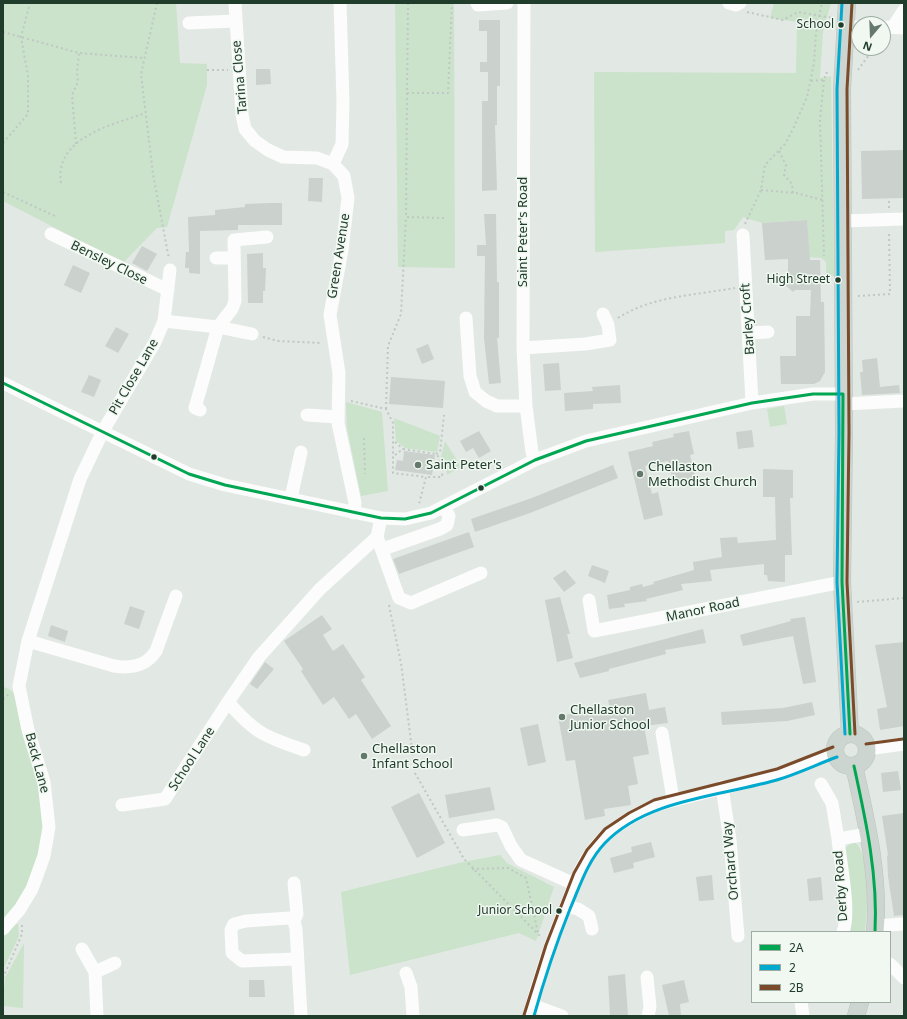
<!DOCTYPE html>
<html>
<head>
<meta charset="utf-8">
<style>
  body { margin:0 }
  #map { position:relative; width:907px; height:1019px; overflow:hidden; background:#e2e8e3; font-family:"Noto Sans",sans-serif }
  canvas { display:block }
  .frame { position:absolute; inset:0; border:4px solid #203c2b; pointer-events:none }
  .legend { position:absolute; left:751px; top:931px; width:140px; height:72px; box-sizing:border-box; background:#f0f8f1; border:1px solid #9dada2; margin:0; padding:5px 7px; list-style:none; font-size:12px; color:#203c2b }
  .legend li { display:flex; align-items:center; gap:8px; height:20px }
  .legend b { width:20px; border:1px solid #9dada2 }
  .north { position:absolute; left:851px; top:16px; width:40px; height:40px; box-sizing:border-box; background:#f0f8f1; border:1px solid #9dada2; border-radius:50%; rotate:199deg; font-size:11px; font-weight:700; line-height:16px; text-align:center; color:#203c2b }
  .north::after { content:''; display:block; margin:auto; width:14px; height:18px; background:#64786b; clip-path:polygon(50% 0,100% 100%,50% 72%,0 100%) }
</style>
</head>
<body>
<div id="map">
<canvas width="907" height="1019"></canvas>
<div class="frame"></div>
<ul class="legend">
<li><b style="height:5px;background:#00a651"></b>2A</li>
<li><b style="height:5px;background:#00a9ce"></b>2</li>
<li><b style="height:5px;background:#7a4b2a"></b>2B</li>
</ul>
<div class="north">N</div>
</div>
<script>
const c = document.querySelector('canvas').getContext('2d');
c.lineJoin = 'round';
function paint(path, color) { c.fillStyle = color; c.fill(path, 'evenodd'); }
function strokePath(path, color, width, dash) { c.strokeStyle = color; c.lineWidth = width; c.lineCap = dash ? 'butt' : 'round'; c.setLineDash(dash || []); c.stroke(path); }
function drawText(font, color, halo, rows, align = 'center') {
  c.font = font + ' "Noto Sans",sans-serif'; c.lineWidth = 3; c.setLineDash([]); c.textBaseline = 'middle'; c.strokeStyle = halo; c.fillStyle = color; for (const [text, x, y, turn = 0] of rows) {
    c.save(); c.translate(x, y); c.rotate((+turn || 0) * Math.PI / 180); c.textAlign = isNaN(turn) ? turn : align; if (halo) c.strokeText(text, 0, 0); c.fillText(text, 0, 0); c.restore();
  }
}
paint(new Path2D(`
  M3,3H176L180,63L207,64V85L167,227L157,228L123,263L3,201Z
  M395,3H454L455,268L398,267Z
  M774,3H831L823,32L820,78L831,76L834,276H826V262L821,258L809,257L807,220L762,223L743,217L734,230L725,231V243L595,252L594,72L796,73L797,22L770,18Z
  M346,402L382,412L388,491L361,496L347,428Z
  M784,406L787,424L770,427L767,409Z
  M394,418L440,436L437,452L405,448L396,441Z
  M445,441L461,467L447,475L446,467L441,457Z
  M3,687C15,690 16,696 17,708L45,814L43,839L25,894L3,920Z
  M855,842C872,859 867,909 865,932H849L844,849L851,843Z
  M500,855L507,863L554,887L536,941L519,933L350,975L341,892L463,862Z
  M18,924L19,936L3,970V933L10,925Z
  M24,943L23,1008L3,1006L5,978Z`), '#cbe2cb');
paint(new Path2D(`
  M479,20H500V86H497V125H495L497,190L482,191V101H488V72H480V62H487V31H479Z
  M256,69H270L271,84L256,85Z
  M904,150V198L862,199L861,151Z
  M309,178H323L322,202L308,201Z
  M270,203H282V225H238V230L200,231V274L189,273V268H185L186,252H189L188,217L215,215V210L245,207V204Z
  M484,214H496L497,282H499V338H497L501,383L489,384L484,338L485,256H477V245H486Z
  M807,220L810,260H820L821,302H824L825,372L820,381L814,384H781L780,356H796V316H810L811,290H795L793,292L785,285L788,283V259L765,260L762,223Z
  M142,246L157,254L147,271L132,263Z
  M263,253V268H266L265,291H263V303H248L247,254Z
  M73,265L90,273L81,293L64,285Z
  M116,327L129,334L118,353L105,346Z
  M428,344L434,359L422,364L416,349Z
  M877,358L880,387L899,385L900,393L862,395L860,372H863L862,360Z
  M559,363L561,390L545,391L543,364Z
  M89,375L101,380L94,397L81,392Z
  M391,377L445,381L443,408L389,404Z
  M620,385L621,403L593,404V409L565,411L564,393L593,391L592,387Z
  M752,430L754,447L738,449L736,432Z
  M479,431L491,451L479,458L473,448L466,452L460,441Z
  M689,431L694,454L690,455L696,480L674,485L668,461L645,466L652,494L658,492L663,515L644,520L628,452L653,446L652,442L674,437L673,434Z
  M404,451L435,455L432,475L395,470L397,460L403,461Z
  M613,465L618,478L530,513L475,532L471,519L532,498Z
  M763,469L793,470V498H790L792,555H785V582L768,581L767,575H764V564L710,570L712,581L681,584L683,590L646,599L647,601L624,604L625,607L609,609L607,595L630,590V587L642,584L643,587L654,584L653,582L694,570L693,562L722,557L720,538L737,537L738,543L776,540L775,497H763Z
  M469,532L474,547L399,574L393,559Z
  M592,565L609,571L605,583L588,576Z
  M565,570L576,583L564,592L553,578Z
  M560,597L570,634H567L573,658L557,662L545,600Z
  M130,606L145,611L139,629L124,624Z
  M322,615L332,629L323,635L333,651L343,644L365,677L361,680L391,726L372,739L356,714L349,719L334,697L323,705L301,671L303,669L284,641Z
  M805,617L816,682L803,684L793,636L743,646L740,635L791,621L790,619Z
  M51,625L68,631L65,642L48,636Z
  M703,629L706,643L665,650L666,654L609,669V671L580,678L574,663Z
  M904,642V726L880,730L877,709L887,707L875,645Z
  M265,662L274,669L257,689L250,684Z
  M646,693L649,710L665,707L668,723L644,726L649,754L633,757L638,784L628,786L631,805L604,809L605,816L585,820L575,760L566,761L558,716L610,708L608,700Z
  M812,702L815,715L787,721L722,725L721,712L783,708Z
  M538,724L546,762L528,766L520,728Z
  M898,771L901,790L883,792L881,773Z
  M490,787L495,810L449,818L445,795Z
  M419,793L445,843L417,858L391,807Z
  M904,813V915L894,916L888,876L887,856L888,855L882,816Z
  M651,842L655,857L633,863L634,868L614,873L610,858L632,852L631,847Z
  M712,875L714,900L699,901L696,877Z
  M821,877L823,900L809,901L807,879Z
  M625,974L628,1015L610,1016L608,976Z
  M249,980H264L265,997H249Z
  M684,980L689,1002L680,1004L681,1016H669L662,985Z`), '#cbd1cc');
const major = new Path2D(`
  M847,3L842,89L844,433L842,582L850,734
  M835 750a16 16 0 1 1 32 0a16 16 0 1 1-32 0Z
  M854,766C866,819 880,877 875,932
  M856,1016L860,1002`);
strokePath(major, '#bbc5be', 18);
strokePath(new Path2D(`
  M157,3L141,74L153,174L169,259
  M408,3L407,93H448L452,3
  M747,12L783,20L798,12L833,18
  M3,32L79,53L144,58
  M207,70H228
  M858,70L874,48
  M824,80L820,120L824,256
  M811,81L824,80L826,73H829
  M407,93L406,217L447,218
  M3,143L28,114V76L21,37L30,3
  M76,144L72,95L78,82L77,72L79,53
  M779,151L786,165L784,175L792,184L793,193
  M61,183C54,137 113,125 145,113
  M761,190L796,193L823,200
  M3,192L57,217
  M889,201V208
  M745,224L761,190L765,165L785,144L793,129L807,97L814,63L816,33L822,3
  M858,296L890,294L889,232
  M618,318C652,296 696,295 735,288
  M263,337L278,341L322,343
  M351,401L386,409L393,423V473L426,477L419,504
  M386,409L388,346L401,314L406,217
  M364,438L365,474
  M395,442L403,449
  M436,454L440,452L444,415
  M395,455L403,449L436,454C443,461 443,467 442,477H426
  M857,602L904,598
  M389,605L401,663L415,773L464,859L542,938
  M3,699L9,694
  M472,869L508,868L526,878L538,933
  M3,978L22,934V925`), '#bfc8c3', 2, [2, 3]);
strokePath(new Path2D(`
  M235,3L242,114L245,129L255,141L268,150L283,157L317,158L333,164
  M340,3L343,102L342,144L333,164L344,176L348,198L342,250L330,315L339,373L338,423L355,503L353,513
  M477,3L478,5L507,3
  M524,3L523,348L526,406L532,452L535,460
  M729,3L736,5L740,3
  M189,23L235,21
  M845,27H859
  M883,27L904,28
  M893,27L904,10
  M842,221L904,219
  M51,234L168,290
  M743,235L752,403
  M216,258H234
  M466,318L470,376L475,392L486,401L497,406H526
  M164,321L218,327L252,334
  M749,333L768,332
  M523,348L585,344L610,340L608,325L603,314
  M3,383L189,474L225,485L381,518L405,519L431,513L535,460L586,441L752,403L813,394H843
  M844,404L904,401
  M200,410L195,408L218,327L232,309L235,301L234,240L267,237
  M307,415L338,417
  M291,498L301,452
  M377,537L399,598L411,603L481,573
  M383,549L440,529L447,525L449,516L444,507
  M589,600L594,631L842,582
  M28,641L114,666C132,669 146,666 156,651L176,596
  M228,702C255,733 265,737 304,750
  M662,733L673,799
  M867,749L904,744
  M821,784L832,803L838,839L868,834
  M722,787L730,840L738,936
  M122,805L165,799L228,702L259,657L320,589L377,537L381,518
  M463,830L497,825L502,827L511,846L521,860L574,884
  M838,839C840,862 851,912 843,932
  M566,906L578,909L589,916L592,929
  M294,921L297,914L294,883
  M875,926L904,924
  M3,929L20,909L32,889L44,856L49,827L44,782L28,730L19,686L28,641L80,479L103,431L155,342L164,321L170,270
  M82,949L95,972L97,1016
  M296,959L242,961L232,953L231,930L234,924L246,921L289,918L294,921L296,929L301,1016
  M890,964L904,978
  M95,972L115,963
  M406,973L411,987L413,1016
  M647,977L650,1007L648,1016
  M801,1002L803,1016
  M532,1005L562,1016
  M529,1016C539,978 551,942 566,906C574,885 581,863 596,846C611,827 634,815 656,805L779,774L835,752`), '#fbfcfb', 13);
strokePath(major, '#ccd5cf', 17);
strokePath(new Path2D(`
  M3,383L189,474L225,485L381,518L405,519L431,513L535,460L586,441L752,403L813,394H843
  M843,394L842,582L850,734
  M854,766C866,821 878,875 875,932`), '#00a651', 3);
strokePath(new Path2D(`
  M842,3L837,89L839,433L837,582L845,734
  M534,1016C544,980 556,944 570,909C580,886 587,862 605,843C648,798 724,796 780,779C799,773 818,764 837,757`), '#00a9ce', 3);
strokePath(new Path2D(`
  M852,3L847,89L849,433L847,582L855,734
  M866,744L903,739
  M524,1015L546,945L574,873L587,850L605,829L629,813L654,800L777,769L833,747`), '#7a4b2a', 3);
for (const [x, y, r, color] of [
  [841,25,3.5,"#203c2b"],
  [838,280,3.5,"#203c2b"],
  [154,457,3.5,"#203c2b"],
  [418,465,4,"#64786b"],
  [640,474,4,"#64786b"],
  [481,488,3.5,"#203c2b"],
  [562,717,4,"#64786b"],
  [364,756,4,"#64786b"],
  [559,911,3.5,"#203c2b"]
]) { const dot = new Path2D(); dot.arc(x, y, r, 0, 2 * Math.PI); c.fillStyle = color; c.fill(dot); strokePath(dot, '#f0f8f1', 1.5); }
drawText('12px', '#203c2b', '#f0f8f1', [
  ["School",834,25],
  ["High Street",830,280],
  ["Junior School",552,911]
], 'right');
drawText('13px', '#203c2b', '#f0f8f1', [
  ["Tarina Close",240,77,-95],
  ["Saint Peter's Road",523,232,-90],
  ["Green Avenue",339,256,-81],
  ["Bensley Close",109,263,26],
  ["Barley Croft",748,319,-94],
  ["Pit Close Lane",134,377,-60],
  ["Manor Road",703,610,-12],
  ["School Lane",192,759,-57],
  ["Back Lane",37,763,75],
  ["Orchard Way",731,861,-95],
  ["Derby Road",841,886,-94]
]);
drawText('13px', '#203c2b', '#f0f8f1', [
  ["Saint Peter's",426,465],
  ["Chellaston",648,467],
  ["Methodist Church",648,482],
  ["Chellaston",570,710],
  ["Junior School",570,725],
  ["Chellaston",372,749],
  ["Infant School",372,764]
], 'left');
</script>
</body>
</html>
